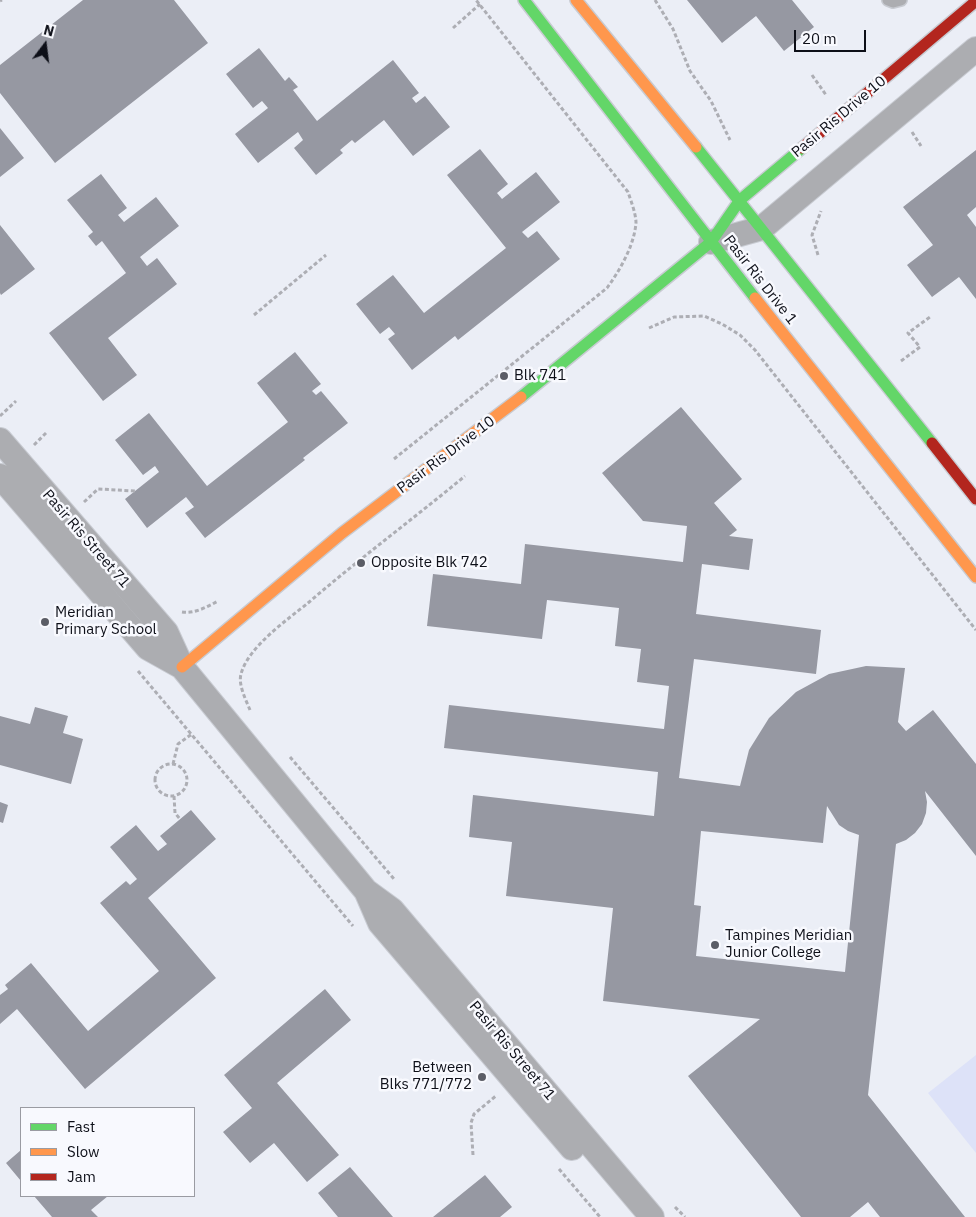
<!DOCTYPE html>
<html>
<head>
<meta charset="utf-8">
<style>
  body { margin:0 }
  #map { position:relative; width:976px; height:1217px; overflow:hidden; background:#ebeef6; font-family:"IBM Plex Sans",sans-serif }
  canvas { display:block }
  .legend { position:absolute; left:20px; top:1107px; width:175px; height:90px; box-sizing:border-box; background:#f8f9fe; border:1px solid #9a9ba2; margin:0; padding:6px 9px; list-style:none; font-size:15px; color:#0d0f18 }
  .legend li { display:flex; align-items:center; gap:10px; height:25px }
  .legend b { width:25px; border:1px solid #9a9ba2 }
  .north { position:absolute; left:20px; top:20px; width:50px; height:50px; -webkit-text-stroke:4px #f8f9fe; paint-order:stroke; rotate:15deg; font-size:14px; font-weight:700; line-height:20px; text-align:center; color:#0d0f18 }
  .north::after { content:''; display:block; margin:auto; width:18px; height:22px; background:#0d0f18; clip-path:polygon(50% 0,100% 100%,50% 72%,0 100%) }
  .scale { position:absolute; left:794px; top:30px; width:72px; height:22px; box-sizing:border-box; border:2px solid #0d0f18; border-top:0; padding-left:6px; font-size:15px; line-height:18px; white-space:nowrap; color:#0d0f18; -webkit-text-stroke:4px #f8f9fe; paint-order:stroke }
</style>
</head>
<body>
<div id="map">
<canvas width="976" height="1217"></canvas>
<ul class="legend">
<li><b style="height:6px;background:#63d668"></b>Fast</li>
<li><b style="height:6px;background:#ff974d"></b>Slow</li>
<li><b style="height:6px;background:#b3261e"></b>Jam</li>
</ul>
<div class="north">N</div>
<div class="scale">20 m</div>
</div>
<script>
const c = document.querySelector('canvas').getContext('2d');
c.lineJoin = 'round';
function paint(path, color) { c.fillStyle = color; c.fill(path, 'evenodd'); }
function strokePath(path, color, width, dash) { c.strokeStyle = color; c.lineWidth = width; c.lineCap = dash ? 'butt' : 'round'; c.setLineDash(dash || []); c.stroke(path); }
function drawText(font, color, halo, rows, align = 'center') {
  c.font = font + ' "IBM Plex Sans",sans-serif'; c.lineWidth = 5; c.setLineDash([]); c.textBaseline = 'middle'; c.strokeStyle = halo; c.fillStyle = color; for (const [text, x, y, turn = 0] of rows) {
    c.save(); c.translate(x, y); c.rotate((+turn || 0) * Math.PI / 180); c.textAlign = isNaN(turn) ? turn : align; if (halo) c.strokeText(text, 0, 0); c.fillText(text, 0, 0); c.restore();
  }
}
paint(new Path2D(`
  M976,1055V1153L928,1093Z`), '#dde2f8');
paint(new Path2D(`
  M83,0H174L208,43L55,163L0,93V65Z
  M687,0H792L814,27L784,51L756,16L722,43Z
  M259,48L285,81L289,77L298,87L293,90L317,121L393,60L419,93L412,98L416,103L425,96L450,127L413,156L384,120L355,143L352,140L340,150L343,153L316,175L294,148L303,140L298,132L258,163L235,134L268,108L262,101L253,108L226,74Z
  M0,128L24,158L0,177Z
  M480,149L508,184L497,193L502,199L536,172L560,202L522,232L528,238L537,231L560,259L458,340L455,336L412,370L388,339L395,334L389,327L380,334L356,304L393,275L424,313L506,248L447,175Z
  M976,150V207L967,215L976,227V299L959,277L932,297L907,265L933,245L903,207Z
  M101,174L127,208L118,215L124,222L156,197L179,226L140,257L147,266L157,258L177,284L108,338L137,375L103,401L49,333L126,273L102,241L96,246L88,236L93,232L67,200Z
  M0,225L35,269L1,295L0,293Z
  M295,352L321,384L312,391L316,395L321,391L348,423L303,458L305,460L205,538L185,513L194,507L186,497L147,528L125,499L159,472L155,466L143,475L115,440L149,413L207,486L288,422L257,383Z
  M681,407L742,479L714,503L737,530L729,536L753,539L749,570L702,564L696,614L821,630L816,674L694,659L679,778L740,786L749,750L769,718L796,692L829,674L866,666L905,668L898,722L906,731L933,710L976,764V856L925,791L927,802L926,813L922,824L915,833L906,840L896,844L868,1095L965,1217H880L868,1202L850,1217H801L688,1076L760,1019L603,1001L613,908L506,896L512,842L469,837L473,795L654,816L658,772L444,748L449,705L664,729L669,686L637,682L641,649L615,646L619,608L547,600L542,639L427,626L433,574L521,584L525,544L683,562L687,526L643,521L602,473ZM827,806L839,825L848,831L859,835L845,972L696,956L701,906L694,905L701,831L823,843Z
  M35,707L68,716L63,733L83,739L71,784L0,765V716L30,724Z
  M0,802L8,805L3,823L0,822Z
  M191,810L216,839L148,898L216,978L85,1089L17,1009L0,1024V995L8,989L5,985L31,963L88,1031L159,971L100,903L126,881L130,885L137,879L110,847L136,825L158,851L167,844L160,836Z
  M325,989L351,1020L277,1083L339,1155L307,1182L274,1143L250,1163L223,1132L252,1108L224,1075Z
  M21,1150V1181L6,1163Z
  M350,1167L393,1217H338L318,1193Z
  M485,1175L512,1207L500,1217H433Z
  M34,1196H108L91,1210L98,1217H52Z`), '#9698a2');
const lane = new Path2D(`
  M888,0L893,2L901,0`);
const street = new Path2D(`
  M711,242L762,228L976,49
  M0,440L166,632L182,667L366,891L392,910L652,1217
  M0,476L148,648L182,667
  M367,893L380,923L572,1148`);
const fast = new Path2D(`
  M524,0L755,298
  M696,147L932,443
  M521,397L711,242L740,200L802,148`);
const slow = new Path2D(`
  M576,0L696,147
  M755,298L976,577
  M182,667L342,533L521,397`);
const jam = new Path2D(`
  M802,148L976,1
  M932,443L976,499`);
strokePath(lane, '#c8cbd2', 14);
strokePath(street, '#c8cbd2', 26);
strokePath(fast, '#c8cbd2', 14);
strokePath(slow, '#c8cbd2', 14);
strokePath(jam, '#c8cbd2', 14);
strokePath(new Path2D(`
  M655,0L673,29L690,71L711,101L730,140
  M0,1L2,0
  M453,28L480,4
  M812,75L826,95
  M912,132L921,146
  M818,255L812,235L821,211
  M254,315L326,255
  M649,328L674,317L704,316L722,324L740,335L755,350L976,630
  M901,361L920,347L908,333L930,317
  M0,416L16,401
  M34,445L46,433
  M394,459L607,288C620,270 634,246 636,223C636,214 631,201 628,192L476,0
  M84,502L98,489L135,491
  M182,612C194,614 207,607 218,601
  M138,671L353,926
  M250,710C246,700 238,685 241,674C248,647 287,620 308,603C359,559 413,519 465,476
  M290,757L394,879
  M173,764L178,744L192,734
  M155 780a16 16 0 1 1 32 0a16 16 0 1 1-32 0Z
  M174,796L175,813L180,819
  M473,1155L471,1123L474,1114L497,1095
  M559,1169L600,1217
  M675,1207L685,1217`), '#adaeb4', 3, [4, 2.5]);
strokePath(lane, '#acadb1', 11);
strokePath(street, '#acadb1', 24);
strokePath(fast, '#63d668', 11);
strokePath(slow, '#ff974d', 11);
strokePath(jam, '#b3261e', 11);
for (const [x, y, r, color] of [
  [504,376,5,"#5b5d66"],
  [361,563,5,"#5b5d66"],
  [45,622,5,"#5b5d66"],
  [715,945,5,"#5b5d66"],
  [482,1077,5,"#5b5d66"]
]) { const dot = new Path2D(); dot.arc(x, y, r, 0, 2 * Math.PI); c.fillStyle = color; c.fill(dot); strokePath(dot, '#f8f9fe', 2); }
drawText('15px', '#0d0f18', '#f8f9fe', [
  ["Pasir Ris Drive 10",839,117,-40],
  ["Pasir Ris Drive 1",760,280,52],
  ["Pasir Ris Drive 10",446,455,-37],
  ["Pasir Ris Street 71",86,539,49],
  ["Pasir Ris Street 71",512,1051,50]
]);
drawText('15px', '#0d0f18', '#f8f9fe', [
  ["Blk 741",514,376],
  ["Opposite Blk 742",371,563],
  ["Meridian",55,613],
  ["Primary School",55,630],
  ["Tampines Meridian",725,936],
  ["Junior College",725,953],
  ["Between",472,1068,"right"],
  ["Blks 771/772",472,1085,"right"]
], 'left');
</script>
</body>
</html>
